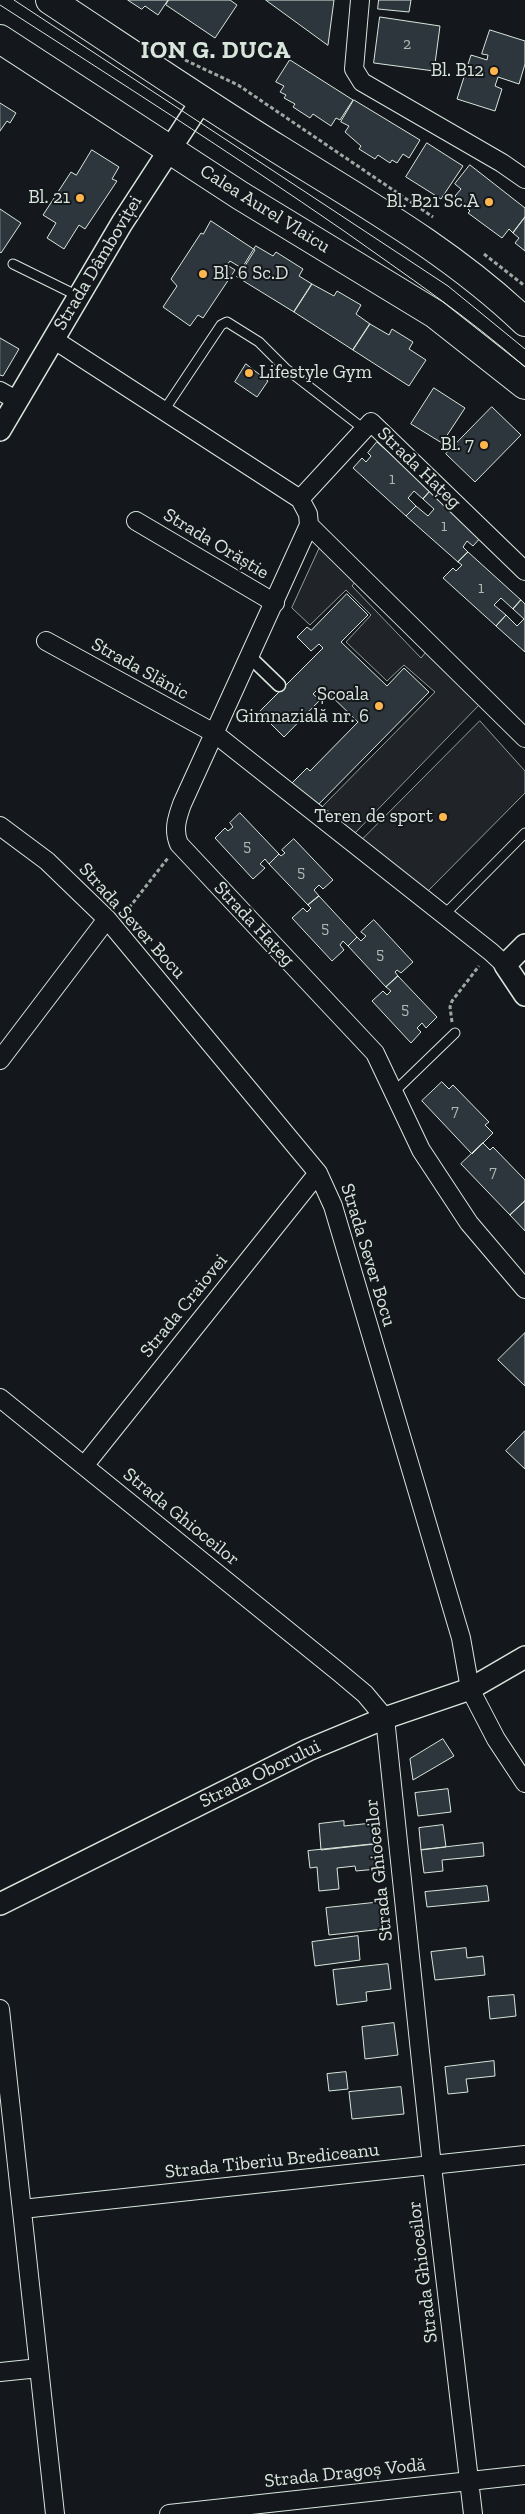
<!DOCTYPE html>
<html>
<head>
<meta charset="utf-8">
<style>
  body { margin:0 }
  canvas { display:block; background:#14181c }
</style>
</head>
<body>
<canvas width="525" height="2514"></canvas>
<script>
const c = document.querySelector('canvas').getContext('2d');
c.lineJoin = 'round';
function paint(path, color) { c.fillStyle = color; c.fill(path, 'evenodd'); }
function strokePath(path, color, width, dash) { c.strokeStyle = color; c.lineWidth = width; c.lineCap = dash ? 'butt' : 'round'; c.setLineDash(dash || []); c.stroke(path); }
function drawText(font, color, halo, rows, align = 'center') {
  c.font = font + ' "Zilla Slab",serif'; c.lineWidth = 4; c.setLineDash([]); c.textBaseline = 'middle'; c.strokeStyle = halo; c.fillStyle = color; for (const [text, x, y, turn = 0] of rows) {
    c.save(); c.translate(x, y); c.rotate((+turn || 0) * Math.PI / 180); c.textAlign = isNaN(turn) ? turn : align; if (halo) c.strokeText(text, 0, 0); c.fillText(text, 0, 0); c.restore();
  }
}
const green = new Path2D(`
  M320,547L356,581L352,586L421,658L426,652L480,704L354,834L320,809L435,692L404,665L387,681L346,642L371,615L346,590L310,625L292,608Z
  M480,721L525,771V793L427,892L361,841Z`);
paint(green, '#202428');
strokePath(green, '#939e99', 1);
const building = new Path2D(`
  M128,0H168L158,15L145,6L142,9Z
  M169,0H230L237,5L215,38L166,5Z
  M266,0H334L328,45Z
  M379,0H411L409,12L378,9Z
  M380,17L440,26L434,71L374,63Z
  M490,30L525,41V64L519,84L498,77L495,86L502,89L495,111L457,99L471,55L487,60L488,55L482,54Z
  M290,60L353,100L340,120L336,118L331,126L313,114L310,118L293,107L295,104L284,98L286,95L280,92L284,86L276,82Z
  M354,100L420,140L409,158L403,154L397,163L392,160L390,163L378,155L375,159L359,149L361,146L345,132L349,126L341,122Z
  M0,103L16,113L10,123L7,121L0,131Z
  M427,143L463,166L441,199L406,177Z
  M92,150L119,167L112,179L117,181L85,229L79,225L64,249L47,238L56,223L43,215L71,172L76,175Z
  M470,165L525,208V217L513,233L509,229L502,238L468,213L470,211L455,196L461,189L455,184Z
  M0,209L21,223L1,253L0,252Z
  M525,217V251L515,243L519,238L513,233Z
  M211,221L255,250L243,269L230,261L227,265L235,270L203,318L198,315L190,326L163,307L177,286L171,279L201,233L203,234Z
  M256,246L273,256L276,252L303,269L299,276L312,284L294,312L237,277Z
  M312,284L334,296L337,291L361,305L356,314L370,324L353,350L294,312Z
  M370,324L389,335L392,329L413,342L409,349L426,360L409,386L353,350Z
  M0,338L19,349L3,376L0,375Z
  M246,364L268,381L257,397L235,382Z
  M434,388L465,408L442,443L411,424Z
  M492,407L521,435L475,482L446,454Z
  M377,442L431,490L423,499L414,491L408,498L416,506L406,516L353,468L362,458L366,462L371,456L368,453Z
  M431,490L482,536L473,546L467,541L463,547L468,552L458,562L406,516L416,506L428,516L434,509L423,499Z
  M468,552L521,600L513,609L501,598L494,605L506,615L496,626L443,578L453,568L456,571L462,565L458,562Z
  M347,594L368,615L341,642L387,686L404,668L429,692L314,809L290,785L307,768L310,771L358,722L321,686L313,694L320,700L284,737L259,712L323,648L319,644L311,651L297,637L307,627L311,630Z
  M521,600L525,604V652L496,626L506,615L517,626L524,619L513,609Z
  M240,813L279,854L269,864L265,859L260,864L265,868L253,879L215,838L225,828L228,831L233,827L230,823Z
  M294,839L333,880L323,889L319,885L314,890L319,896L308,905L269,864L279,854L281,856L285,853L282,850Z
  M319,896L357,937L348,946L343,941L340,945L344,950L332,961L292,918L303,908L307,912L311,908L308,905Z
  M374,920L413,962L401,973L397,970L395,972L398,976L386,987L348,946L357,937L361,941L366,936L361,932Z
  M398,976L437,1017L426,1028L422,1023L417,1028L421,1032L411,1043L372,1001L383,991L387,995L391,991L386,987Z
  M442,1082L449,1089L453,1085L489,1122L485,1125L493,1133L472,1154L422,1101Z
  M483,1143L490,1150L493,1147L525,1180V1201L510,1215L461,1164Z
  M525,1201V1231L510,1215Z
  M525,1333V1386L498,1360Z
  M525,1431V1469L506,1451Z
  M443,1739L454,1756L413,1780L410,1759Z
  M448,1789L451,1812L418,1816L415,1793Z
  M344,1821V1826L372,1823L375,1844L321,1850L319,1824Z
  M443,1825L446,1847L421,1850L419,1828Z
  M483,1843L484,1856L442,1860L443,1871L424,1873L421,1850Z
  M375,1844L377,1869L356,1871L355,1866L337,1868L339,1889L319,1891L317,1867L310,1868L308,1851Z
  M487,1886L489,1901L427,1907L425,1892Z
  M382,1902L384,1929L329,1935L326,1908Z
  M358,1936L360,1960L315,1966L312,1942Z
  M466,1948L467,1958L483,1956L485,1975L435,1980L431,1952Z
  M388,1964L391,1989L366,1992L367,2001L337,2005L333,1970Z
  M514,1995L516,2016L490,2019L488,1997Z
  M394,2023L398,2055L365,2059L362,2027Z
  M494,2061L495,2076L466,2079L468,2092L448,2094L445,2067Z
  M346,2072L348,2089L329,2091L327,2074Z
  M401,2087L404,2114L352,2119L349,2092Z`);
paint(building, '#2c363c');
strokePath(building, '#d8e6dc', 1);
const service = new Path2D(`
  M13,264L78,296
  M163,412L221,325L227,322L259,342L285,368L360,426L367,424
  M444,915L525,833
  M394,1092L455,1033`);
const pedestrian = new Path2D(`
  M250,657L279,685`);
const minor = new Path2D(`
  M360,0L354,69L362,82L502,163L525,179
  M53,339L300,499L308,514L309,525L182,804C177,818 173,830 179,844L375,1053L421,1150L469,1223L525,1289
  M0,391L16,400
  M300,499L371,422L525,571
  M136,521L275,603
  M309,525L525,738
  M46,641L214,733L491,952L505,965
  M0,826L47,861L107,919L318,1173L333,1206L461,1638L470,1689L496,1739L525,1783
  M0,1060L107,919
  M0,1398L340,1673L365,1694L385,1718L432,2166L473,2514
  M84,1466L318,1173
  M0,2009L55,2514
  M22,2209L525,2155
  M0,2372L39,2368
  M169,2514L525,2475`);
const tertiary = new Path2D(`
  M0,430L122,223L202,100
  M525,945L505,965L525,995
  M0,1904L308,1750L385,1718L470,1689L525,1657`);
const primary = new Path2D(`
  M50,0C126,50 201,101 278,149C363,202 452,252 525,322
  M0,39L241,196L435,314L525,385`);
strokePath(service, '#d8e6dc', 11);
strokePath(pedestrian, '#d8e6dc', 15);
strokePath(minor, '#d8e6dc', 20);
strokePath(tertiary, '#d8e6dc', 24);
strokePath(primary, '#d8e6dc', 30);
strokePath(new Path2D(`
  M185,60L238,85L433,217
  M484,254L525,286
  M125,913L168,858
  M452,1022L450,1007L452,1001L479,966`), '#9da8a2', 3, [4, 2.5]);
strokePath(service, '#14181c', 9);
strokePath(pedestrian, '#14181c', 12);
strokePath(minor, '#14181c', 18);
strokePath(tertiary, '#14181c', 21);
strokePath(primary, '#14181c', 28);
strokePath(new Path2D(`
  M14,0L448,286L525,349
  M0,5C115,79 231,153 344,231C406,275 468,317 525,367`), '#d8e6dc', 1);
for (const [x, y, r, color] of [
  [494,71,5,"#ffb74d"],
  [80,198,5,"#ffb74d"],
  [489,202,5,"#ffb74d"],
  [203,274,5,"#ffb74d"],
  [249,373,5,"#ffb74d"],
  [484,445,5,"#ffb74d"],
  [379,706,5,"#ffb74d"],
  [443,817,5,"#ffb74d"]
]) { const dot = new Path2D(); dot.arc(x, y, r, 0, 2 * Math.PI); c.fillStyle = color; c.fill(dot); strokePath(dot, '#14181c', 2); }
drawText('16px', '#adbab4', null, [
  ["2",407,44],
  ["1",392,479],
  ["1",444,526],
  ["1",481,588],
  ["5",247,846],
  ["5",301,872],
  ["5",325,928],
  ["5",380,954],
  ["5",405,1009],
  ["7",455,1111],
  ["7",493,1172]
]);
drawText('19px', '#d8e6dc', '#14181c', [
  ["Bl. B12",484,71],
  ["Bl. 21",70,198],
  ["Bl. B21 Sc.A",479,202],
  ["Bl. 6 Sc.D",213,274,"left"],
  ["Lifestyle Gym",259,373,"left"],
  ["Bl. 7",474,445],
  ["Școala",369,695],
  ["Gimnazială nr. 6",369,717],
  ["Teren de sport",433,817]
], 'right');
drawText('19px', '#d8e6dc', '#14181c', [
  ["Calea Aurel Vlaicu",265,209,32],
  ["Strada Dâmboviței",98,263,-59],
  ["Strada Hațeg",419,468,44],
  ["Strada Orăștie",216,544,31],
  ["Strada Slănic",140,669,29],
  ["Strada Sever Bocu",132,921,48],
  ["Strada Hațeg",254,924,47],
  ["Strada Sever Bocu",368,1255,73],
  ["Strada Craiovei",184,1306,-51],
  ["Strada Ghioceilor",181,1517,39],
  ["Strada Oborului",260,1774,-26],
  ["Strada Ghioceilor",379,1870,-96],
  ["Strada Tiberiu Brediceanu",272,2161,-6],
  ["Strada Ghioceilor",423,2272,-97],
  ["Strada Dragoș Vodă",345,2473,-6]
]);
c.letterSpacing = '1px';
drawText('bold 24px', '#d8e6dc', '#14181c', [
  ["ION G. DUCA",216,51]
]);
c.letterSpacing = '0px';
</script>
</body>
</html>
